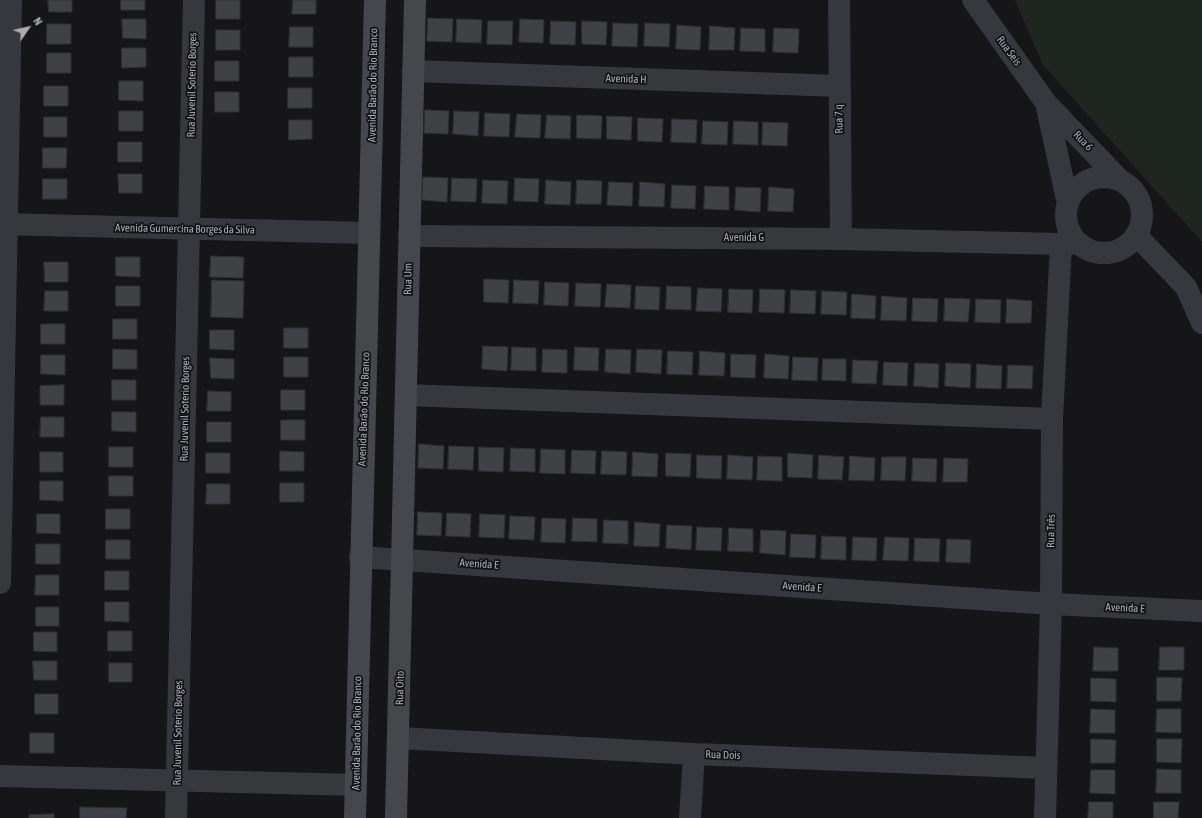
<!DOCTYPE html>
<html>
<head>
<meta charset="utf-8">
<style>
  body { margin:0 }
  #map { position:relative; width:1202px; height:818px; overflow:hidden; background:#161618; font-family:"Asap Condensed",sans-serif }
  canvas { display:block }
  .north { position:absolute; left:8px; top:8px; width:40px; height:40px; -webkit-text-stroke:3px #111113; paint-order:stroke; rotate:56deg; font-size:11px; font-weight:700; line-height:16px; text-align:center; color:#a8adb8 }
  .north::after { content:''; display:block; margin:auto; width:14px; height:18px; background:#a8adb8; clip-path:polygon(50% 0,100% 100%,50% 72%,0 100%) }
</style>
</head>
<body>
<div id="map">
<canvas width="1202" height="818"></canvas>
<div class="north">N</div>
</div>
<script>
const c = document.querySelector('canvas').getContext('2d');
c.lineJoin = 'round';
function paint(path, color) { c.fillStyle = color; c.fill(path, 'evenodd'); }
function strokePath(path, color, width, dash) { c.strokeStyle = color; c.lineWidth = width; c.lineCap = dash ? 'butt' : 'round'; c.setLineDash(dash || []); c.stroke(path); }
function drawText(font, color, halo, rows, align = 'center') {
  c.font = font + ' "Asap Condensed",sans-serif'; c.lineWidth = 3.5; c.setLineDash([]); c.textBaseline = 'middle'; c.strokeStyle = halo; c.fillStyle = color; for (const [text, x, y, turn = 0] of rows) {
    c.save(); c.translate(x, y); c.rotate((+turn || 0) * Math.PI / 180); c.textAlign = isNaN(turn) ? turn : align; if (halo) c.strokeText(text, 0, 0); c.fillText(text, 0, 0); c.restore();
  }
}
paint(new Path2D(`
  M1015,0H1202V242L1043,65Z`), '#1e261f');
const building = new Path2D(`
  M48,0H72V12H49Z
  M121,0H145V10H121Z
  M216,0H240V19H216Z
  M293,0H316V14H292Z
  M428,18L453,19L452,42L427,41Z
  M122,19H146V39L123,38Z
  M457,19L482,20L481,43L456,42Z
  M520,19L544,20L543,43L519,42Z
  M488,21H513L512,45L487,44Z
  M551,21L576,22L575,45L550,44Z
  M582,21L607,22L606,45L582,44Z
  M613,23L638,24L637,47L612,46Z
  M645,23L670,24L669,47L644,46Z
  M47,24H71V44H47Z
  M677,25L701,27L700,50L676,49Z
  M710,26L735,28L734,50H709Z
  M290,27H313V47H289Z
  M741,28L765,29V52L740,51Z
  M774,28L799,29L798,53L773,52Z
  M216,30H240V50H216Z
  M122,48H146V67L122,68Z
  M47,53H71V73H47Z
  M289,57H313V77H289Z
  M215,61H239V81H215Z
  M119,81H143V101L119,100Z
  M44,86H68V106H44Z
  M288,88H312V108H288Z
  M215,92H239V112H215Z
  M425,110L449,111L448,134L424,133Z
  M119,111H143V131H119Z
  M454,111L479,112L478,136L453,134Z
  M485,113L510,114L509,137L484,136Z
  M517,114L541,115L540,138L515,137Z
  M547,115L571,116L570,139L545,138Z
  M577,115L602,116L601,139L577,138Z
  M607,116L632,117L631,140L607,139Z
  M44,117H67V137H44Z
  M638,118L663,119L662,142L638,141Z
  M672,119L697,120L696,143L671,142Z
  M289,120H312V139L289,140Z
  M703,121L728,122L727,145L702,144Z
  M734,121L758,122V145L733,144Z
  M763,122L788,123L787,146L762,145Z
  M118,142H142V162H118Z
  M43,148H67L66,168H43Z
  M118,174H142V193H119Z
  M423,177L448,178L447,202L422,200Z
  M452,178L477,179L476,202L451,201Z
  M515,178L539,179L538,202L514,201Z
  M43,179H67V199H43Z
  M483,180L508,181L507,204L482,203Z
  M546,180L571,182L570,205L545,204Z
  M577,180L602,181L601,204H576Z
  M609,182L633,183L632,206L607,205Z
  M640,182L665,184L664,207L639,206Z
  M672,185L696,186L695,209L671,208Z
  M705,186L729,187V210L704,209Z
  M736,187L761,188L760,212L735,210Z
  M769,187L794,189L793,212L768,211Z
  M211,256L244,257L243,278L210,277Z
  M116,257H140V277L116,276Z
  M44,262H68V282H45Z
  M484,279L509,280L508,303L484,302Z
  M212,280L244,281L243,318L211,317Z
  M514,280L539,281L538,304L513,303Z
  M545,282L569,283L568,306L544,305Z
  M576,283L601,284L600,307L575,306Z
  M607,284L631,285L630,308L605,307Z
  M116,286H140V306H116Z
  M636,286L660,287L659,310L635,309Z
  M667,286L691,287V310L666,309Z
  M698,288L722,289L721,312L696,311Z
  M729,289L753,290L752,313L728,312Z
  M760,289L785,290L784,313L759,312Z
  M791,290L816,291L815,314L790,313Z
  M45,291H68V311H44Z
  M822,291L847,292L846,315L821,314Z
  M852,294L876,296L875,319L851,318Z
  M882,296L907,298L906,321L881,320Z
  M913,298L938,299L937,322L912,321Z
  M945,298L970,299L968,322L944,321Z
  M976,299L1001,300L1000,323L975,322Z
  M1007,299L1032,301L1031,323H1006Z
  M113,319H137V339H113Z
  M41,324H65V344H41Z
  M284,328H308V348H284Z
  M210,330H234V350L210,349Z
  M483,346L508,347L507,371L482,369Z
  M512,347L536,348V371L511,370Z
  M575,347L599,348L598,371L574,370Z
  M113,349L137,350V369H113Z
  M543,349L567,350V373L542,372Z
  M606,349L631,350L630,374L605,372Z
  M637,349L662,350L661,374L636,372Z
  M668,351L693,352L692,375L667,374Z
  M700,351L725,353L724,376L699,375Z
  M731,354L756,355L755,378L731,377Z
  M765,354L789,356L788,379L764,378Z
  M41,355H65V375L41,374Z
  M284,357H308V377H284Z
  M793,357L818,358L817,381L792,380Z
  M210,358L234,359V379L211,378Z
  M823,359H846V381L822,380Z
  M853,360L878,361L876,384L852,383Z
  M884,362L908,363L907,386L883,385Z
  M915,363L939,364L938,388L914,386Z
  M946,363L971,364L970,388L945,386Z
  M977,364L1002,366L1001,389L976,388Z
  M1008,365L1033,366L1032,389L1007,388Z
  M112,380H136V400H112Z
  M64,385V405H40V386Z
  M281,390H305V410H281Z
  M208,391L231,392V411H207Z
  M112,412H136V432L112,431Z
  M41,417H64V437H40Z
  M281,420H305V440H281Z
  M207,422H231V442H207Z
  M419,444L444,446L443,469L418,468Z
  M449,446L474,447L473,470L448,469Z
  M109,447H133V467H109Z
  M479,447L504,448L503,472L479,471Z
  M511,448L535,449V472L510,471Z
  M541,449L565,450V474L540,473Z
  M572,450L596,451L595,474L571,473Z
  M280,451L304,452V471H280Z
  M602,451L627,452L626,475L601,474Z
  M40,452H63V472H40Z
  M633,452L658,454L657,477L632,476Z
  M206,453H230V473H206Z
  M666,453L691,454L690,477L666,476Z
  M788,453L813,455L812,478L788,477Z
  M697,455L722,456L721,479L697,478Z
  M728,455L753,457L752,480L727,479Z
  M819,455L844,457L842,480L818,479Z
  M758,456L782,457V481L757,480Z
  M850,456L875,458L874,481L849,480Z
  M882,457H906L905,481L881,480Z
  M913,458L937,459L936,482L912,481Z
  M944,458L968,459L967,482H943Z
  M109,476H133V496H109Z
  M40,481H63V501L40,500Z
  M280,483H304V502H280Z
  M207,484H230V504H206Z
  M106,509H130V529H106Z
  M418,512L442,513L441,536L417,535Z
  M447,513L471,514L470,537L446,536Z
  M37,514H60V534L37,533Z
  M480,514L505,515L504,538L479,537Z
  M510,516L535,517L534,540L509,539Z
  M542,518L566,519L565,543L541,542Z
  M573,518L597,519V542L572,541Z
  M604,520L628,521V544L603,543Z
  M635,522L660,524L659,547L634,546Z
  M667,525L692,526L691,550L666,548Z
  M697,527L722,528L721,551L696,550Z
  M729,528L753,529V552L728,551Z
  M761,530L786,531L785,555L760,553Z
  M791,534L816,535L815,558L790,557Z
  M822,536L846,537V560L821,559Z
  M853,537L877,538L876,561L852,560Z
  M885,537L909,538L908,561L883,560Z
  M915,538L940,539L939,562L914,561Z
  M947,539L971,540L970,563L946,562Z
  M106,540H130V559H106Z
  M36,544H60V564H36Z
  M105,571H129V590H105Z
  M36,575H59V595H35Z
  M105,602H129V622L105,621Z
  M36,607H59V626H36Z
  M108,631H132V651H108Z
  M34,632H57V652L34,651Z
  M1094,647L1118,648V671H1093Z
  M1160,647H1184V670H1159Z
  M33,661H57V680H34Z
  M109,663H132V682H109Z
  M1157,677L1182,678L1181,701H1157Z
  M1091,678L1116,679V702L1091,701Z
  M35,694H58V714H35Z
  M1091,709L1115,710V733H1090Z
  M1157,709H1181V733L1156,732Z
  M30,733H54V753H30Z
  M1091,739L1116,740L1115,763H1091Z
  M1157,739H1182L1181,763L1157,762Z
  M1157,769L1181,770V793H1156Z
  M1091,770H1115V794L1090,793Z
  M1089,802H1113V818H1088Z
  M1154,802H1179L1178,818H1154Z
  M80,807L127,808L126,818H80Z
  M54,814V818H29V815Z`);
paint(building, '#404145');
strokePath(building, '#303034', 1);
strokePath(new Path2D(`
  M839,0L841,239
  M973,0L1046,103L1120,180
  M413,71L839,86
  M1046,103L1068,204
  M1066 215a38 38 0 1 1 76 0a38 38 0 1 1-76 0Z
  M0,224L369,233
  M1136,235L1186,287L1202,323
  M409,236L841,239L1061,244L1079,243
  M406,395L1052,419
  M360,557L1051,604L1202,611
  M0,583L11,0
  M399,738L694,754L1046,768
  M0,776L356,785
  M176,818L194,0
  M690,818L694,754
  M1045,818L1051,604L1052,419L1061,244`), '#37383d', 22);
strokePath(new Path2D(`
  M355,818L375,0
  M396,818L415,0`), '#45474d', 22);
drawText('11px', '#a8adb8', '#111113', [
  ["Rua Seis",1009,51,54],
  ["Avenida H",626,79,2],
  ["Rua Juvenil Soterio Borges",192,85,-89],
  ["Avenida Barão do Rio Branco",373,85,-89],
  ["Rua 7 q",839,119,-91],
  ["Rua 6",1083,141,46],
  ["Avenida Gumercina Borges da Silva",185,229,1],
  ["Avenida G",744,238],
  ["Rua Um",408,279,-89],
  ["Rua Juvenil Soterio Borges",185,409,-89],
  ["Avenida Barão do Rio Branco",364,409,-88],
  ["Rua Três",1051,531,-89],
  ["Avenida E",479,564,4],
  ["Avenida E",802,587,4],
  ["Avenida E",1125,608,3],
  ["Rua Oito",400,688,-89],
  ["Rua Juvenil Soterio Borges",178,733,-89],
  ["Avenida Barão do Rio Branco",357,733,-89],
  ["Rua Dois",723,755,2]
]);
</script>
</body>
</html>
